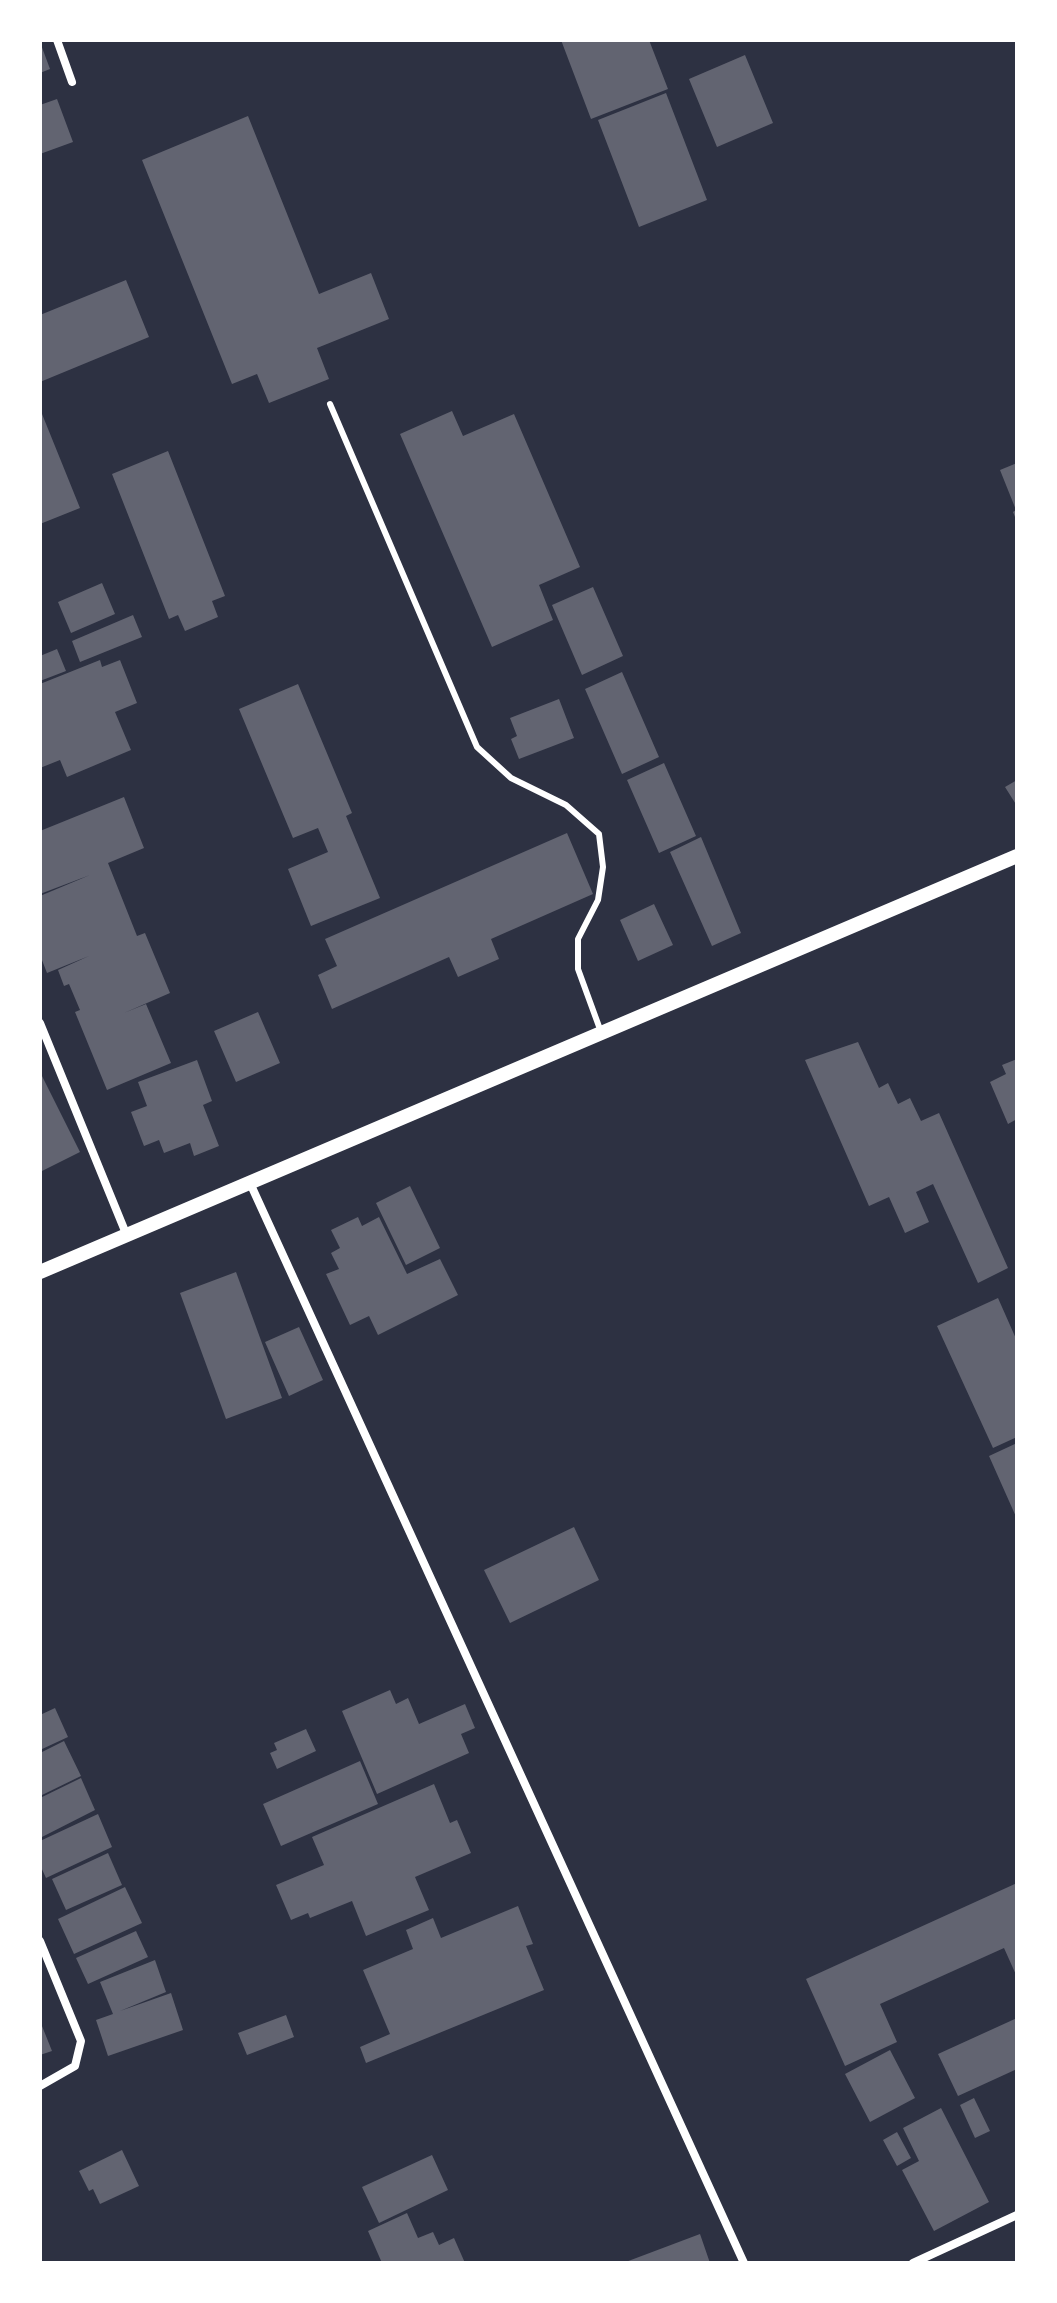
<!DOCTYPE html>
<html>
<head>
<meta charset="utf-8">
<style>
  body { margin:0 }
  #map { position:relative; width:1057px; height:2303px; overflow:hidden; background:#2d3142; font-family:Arial,sans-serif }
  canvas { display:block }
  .frame { position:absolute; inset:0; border:42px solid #fff; pointer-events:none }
</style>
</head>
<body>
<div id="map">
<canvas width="1057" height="2303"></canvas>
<div class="frame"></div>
</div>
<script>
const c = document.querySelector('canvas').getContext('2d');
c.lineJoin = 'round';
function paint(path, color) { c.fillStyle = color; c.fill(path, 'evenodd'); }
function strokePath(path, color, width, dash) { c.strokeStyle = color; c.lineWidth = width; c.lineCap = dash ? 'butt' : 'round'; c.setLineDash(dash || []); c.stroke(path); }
paint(new Path2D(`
  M561,40H649L668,89L591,119Z
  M40,42L50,69L40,73Z
  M745,55L773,123L717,147L689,79Z
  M666,93L707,200L639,227L598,120Z
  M57,99L73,142L40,154V105Z
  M248,116L319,294L371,273L389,319L317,348L329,379L269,403L257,374L232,384L142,160Z
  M126,280L149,337L40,382V315Z
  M40,409L80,508L40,524Z
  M452,411L463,436L514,414L580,567L539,585L553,620L492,647L400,434Z
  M168,451L225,596L212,601L218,617L185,631L178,615L169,619L112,474Z
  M1017,463V522L1013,512L1016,510L1000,470Z
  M102,583L115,614L71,633L58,602Z
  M593,587L623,656L582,675L552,605Z
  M133,615L142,637L80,662L72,641Z
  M57,649L66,671L40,681V656Z
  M100,660L102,667L120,660L137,703L115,712L131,750L67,777L60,760L40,768V684Z
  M622,672L659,757L622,774L585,689Z
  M298,684L352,813L346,816L380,898L311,926L288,869L328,852L318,828L293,838L239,709Z
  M559,699L574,738L519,759L511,739L517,736L510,718Z
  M664,763L696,836L659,853L627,780Z
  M1017,780V806L1005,787Z
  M124,797L144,848L108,863L137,936L145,933L170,993L124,1013L146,1004L171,1063L107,1090L75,1012L80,1010L69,984L64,986L58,970L89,956L47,973L40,955V896L90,875L40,894V831Z
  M567,833L593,894L491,939L499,959L458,977L449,957L332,1009L318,975L337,966L325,939Z
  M701,837L741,933L712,946L670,852Z
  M654,904L673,945L638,961L620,920Z
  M258,1012L280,1063L236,1082L214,1031Z
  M858,1042L879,1088L888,1083L898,1104L910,1098L921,1121L939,1113L1008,1268L978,1283L933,1184L916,1192L929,1222L905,1233L889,1197L869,1206L805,1060Z
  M1017,1059V1119L1008,1124L990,1082L1006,1074L1002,1065Z
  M197,1060L212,1101L203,1105L219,1146L194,1156L190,1143L164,1153L159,1140L144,1146L131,1112L147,1106L138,1082Z
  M40,1072L80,1152L40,1172Z
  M410,1186L440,1248L406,1265L376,1203Z
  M358,1217L362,1226L379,1217L407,1274L440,1259L458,1295L378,1335L369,1316L350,1325L326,1274L339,1269L331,1253L340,1248L331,1230Z
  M236,1272L282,1398L226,1419L180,1293Z
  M998,1298L1017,1341V1437L993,1448L937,1326Z
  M299,1327L323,1380L289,1396L265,1342Z
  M1017,1443V1519L989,1456Z
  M574,1527L599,1580L510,1623L484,1570Z
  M390,1690L396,1704L408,1698L419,1724L465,1704L475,1728L461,1734L469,1753L377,1794L342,1711Z
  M55,1708L68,1737L40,1750V1715Z
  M306,1729L316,1751L277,1769L270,1753L277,1750L274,1743Z
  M64,1741L81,1776L40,1796V1753Z
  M360,1761L378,1804L281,1846L263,1804Z
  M81,1778L95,1810L40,1838V1798Z
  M434,1784L450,1823L457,1820L471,1853L415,1877L429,1910L366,1936L352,1901L310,1918L308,1913L291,1920L276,1885L324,1865L312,1837Z
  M98,1814L112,1847L46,1878L40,1865V1841Z
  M108,1853L122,1885L66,1910L52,1879Z
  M1017,1883V1977L1004,1948L880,2004L897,2042L845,2066L806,1979Z
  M125,1887L142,1923L74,1954L58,1919Z
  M518,1906L533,1944L526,1946L544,1990L366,2063L360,2047L390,2034L363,1970L413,1949L406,1930L433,1918L441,1938Z
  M136,1931L148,1957L88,1984L76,1958Z
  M155,1960L166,1992L120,2011L171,1993L183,2030L108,2056L96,2020L113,2014L100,1982Z
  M286,2015L294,2037L247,2055L238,2033Z
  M1017,2018V2069L958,2096L938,2054Z
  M40,2021L52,2051L40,2055Z
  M890,2050L915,2098L870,2122L845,2074Z
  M974,2098L990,2131L975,2138L960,2105Z
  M941,2108L989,2202L934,2231L902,2170L919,2161L903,2128Z
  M897,2132L911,2158L897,2166L883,2140Z
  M122,2150L139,2186L100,2204L93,2189L89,2191L79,2171Z
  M432,2155L448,2190L379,2223L362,2187Z
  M407,2213L418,2238L433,2232L439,2245L454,2238L465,2263H382L368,2231Z
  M700,2234L710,2263H623Z`), '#626471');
strokePath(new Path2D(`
  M330,404L477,747L511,778L566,805L599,834L603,867L598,900L578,939V969L601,1032`), '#fff', 6);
strokePath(new Path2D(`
  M57,40L72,82
  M40,1023L127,1236
  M250,1183L744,2263
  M40,1941L81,2041L75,2066L40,2086
  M913,2263L1017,2215`), '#fff', 8);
strokePath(new Path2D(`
  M40,1272L1017,856`), '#fff', 14);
</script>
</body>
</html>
